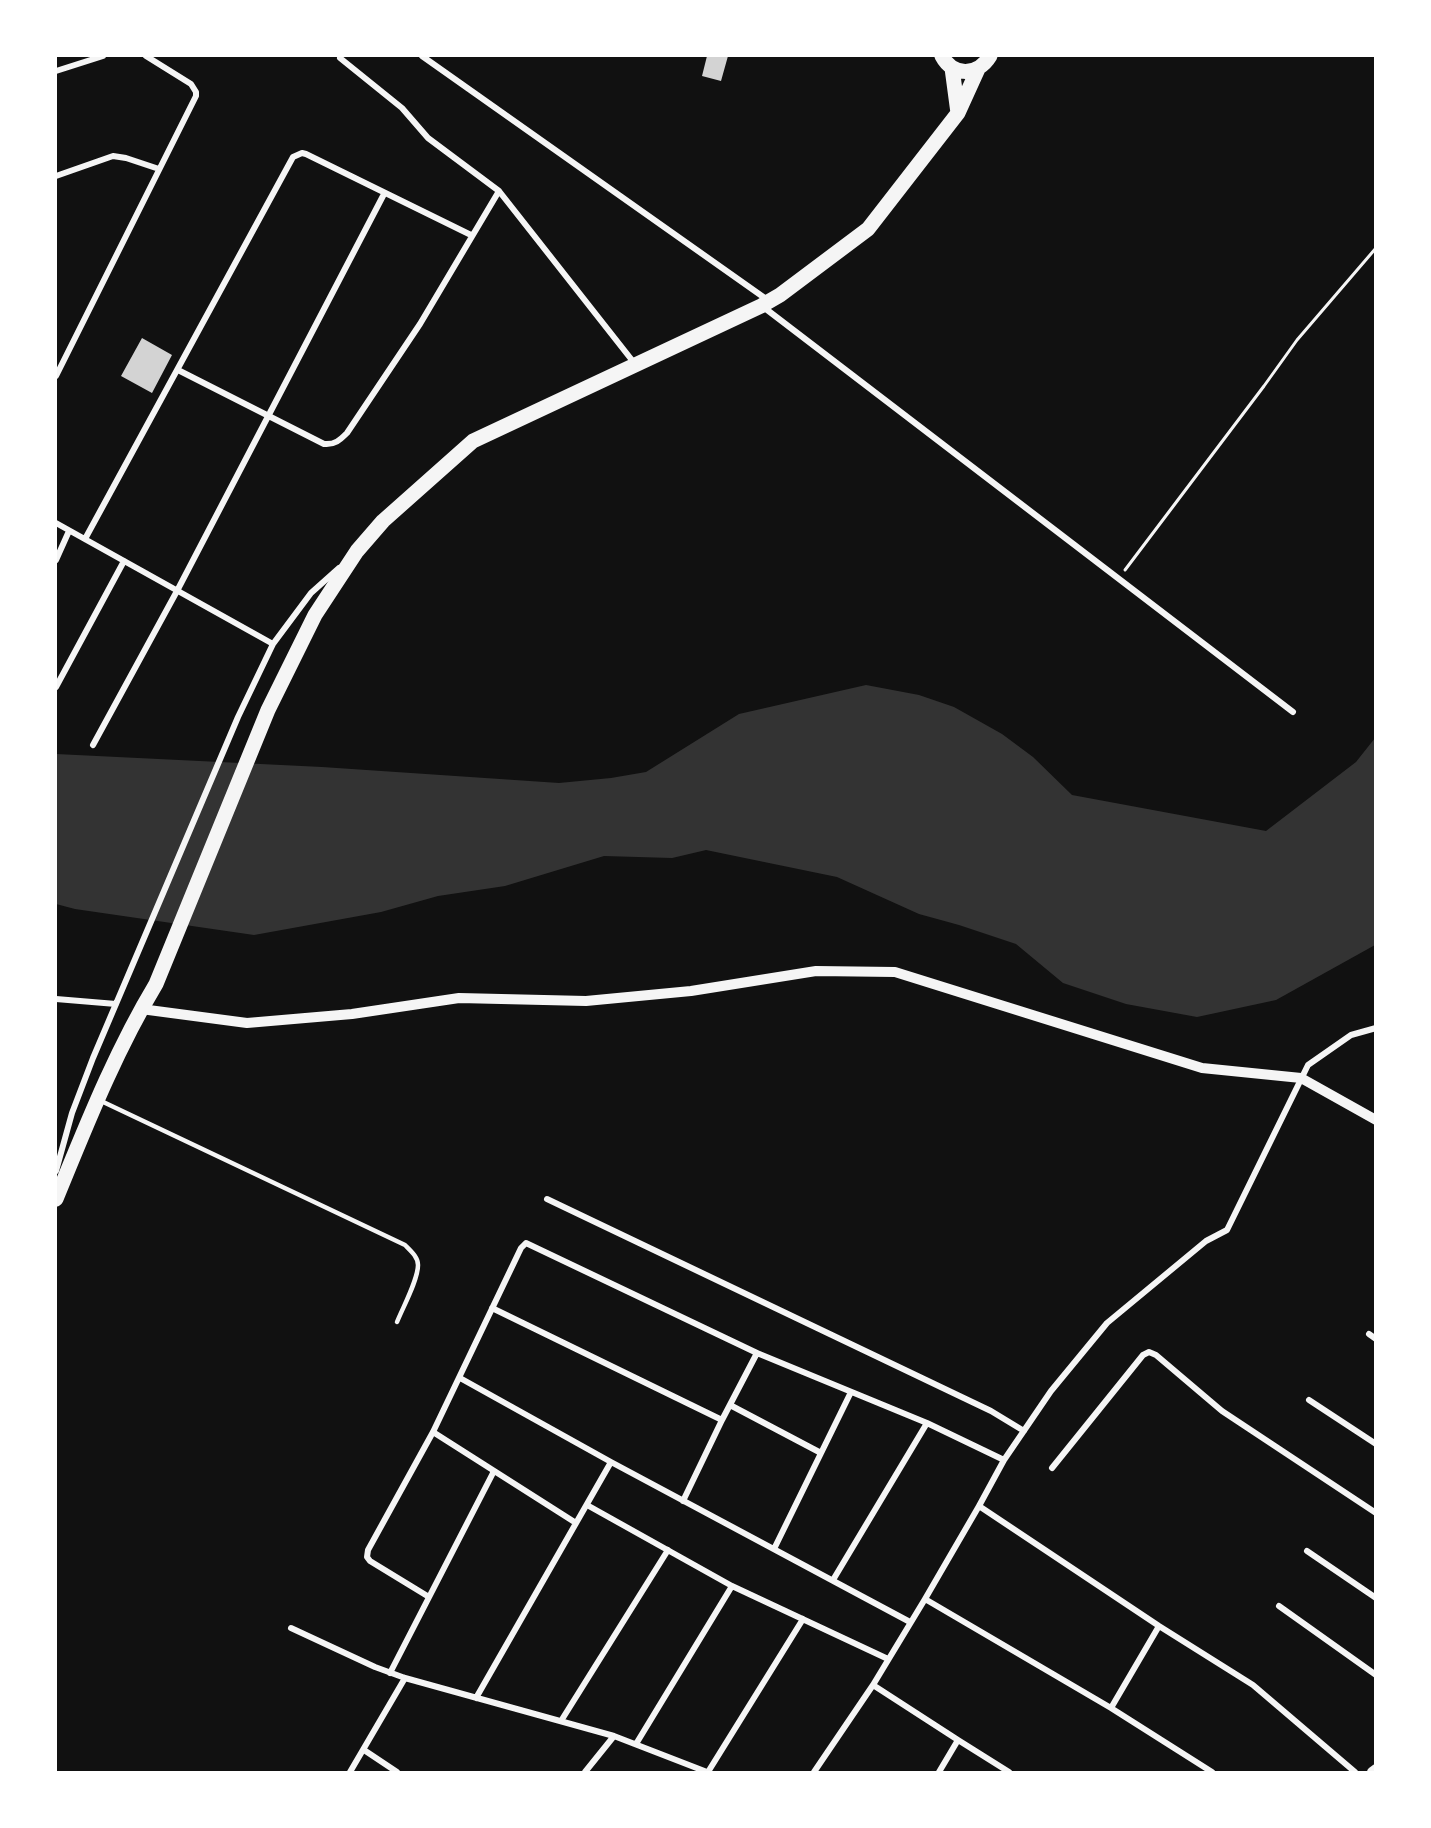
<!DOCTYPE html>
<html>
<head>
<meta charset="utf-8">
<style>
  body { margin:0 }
  #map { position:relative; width:1431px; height:1828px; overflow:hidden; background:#111; font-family:Montserrat,sans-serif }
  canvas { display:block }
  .frame { position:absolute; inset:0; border:57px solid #fff; pointer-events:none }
</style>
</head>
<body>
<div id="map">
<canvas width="1431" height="1828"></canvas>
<div class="frame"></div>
</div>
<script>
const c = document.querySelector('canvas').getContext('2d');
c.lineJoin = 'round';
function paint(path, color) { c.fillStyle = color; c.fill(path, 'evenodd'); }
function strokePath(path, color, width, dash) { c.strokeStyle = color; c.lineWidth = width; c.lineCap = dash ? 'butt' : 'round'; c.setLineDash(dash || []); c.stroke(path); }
paint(new Path2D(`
  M866,685L919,695L954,707L1002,734L1033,757L1072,795L1266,831L1356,762L1375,738V945L1276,1000L1197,1017L1126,1004L1063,983L1016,944L959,925L919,914L837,877L706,850L672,858L604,856L505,886L438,896L381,912L254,935L75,909L56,904V754L322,767L559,783L611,778L646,772L739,714Z`), '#333');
paint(new Path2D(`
  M707,56H728L721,81L702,76Z
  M142,338L172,355L152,393L121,376Z`), '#d3d3d3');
strokePath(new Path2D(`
  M1125,570L1264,386L1297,340L1376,248`), '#f5f5f5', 3);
strokePath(new Path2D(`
  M99,1100L405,1245C411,1251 418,1257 418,1265C418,1280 403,1307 397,1322`), '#f5f5f5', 4.5);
strokePath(new Path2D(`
  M422,56L769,301
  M340,58L402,108L428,138L499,191L635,364
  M56,71L103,56
  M56,176L113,156L126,158L159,169
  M762,306L1293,712
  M178,370L324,444C335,445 340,440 347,433L420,324L499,191
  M56,376L196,96V92L191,84L146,56
  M56,523L273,644
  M85,539L293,157L302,153L306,154L471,235
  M56,560L69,531
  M56,687L124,561
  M93,745L177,591L384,194
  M56,999L116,1004
  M56,1171L72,1113L93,1058L238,717L273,644L311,593L339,568
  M547,1199L991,1411L1024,1431
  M492,1308L722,1420
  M1369,1334L1376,1339
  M460,1378L611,1462L910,1622
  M1309,1400L1376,1444
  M730,1405L821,1453
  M433,1432L576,1523
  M1052,1468L1143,1355L1149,1352L1156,1355L1222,1411L1376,1513
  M683,1501L722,1420L757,1353
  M587,1505L732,1586L888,1659
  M979,1506L1004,1460L1051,1391L1107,1323L1206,1241L1227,1230L1308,1065L1351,1035L1376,1028
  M774,1549L851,1392
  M1307,1551L1376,1598
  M833,1580L927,1423
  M429,1597L370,1561L367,1557L368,1550L433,1432L521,1248L526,1243L757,1353L927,1423L1004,1460
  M925,1599L873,1685L958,1740L939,1772
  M1279,1606L1376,1675
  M291,1628L375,1667L405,1678L614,1736L707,1772
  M390,1673L494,1471
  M476,1698L611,1462
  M1111,1708L1159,1626
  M561,1721L668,1550
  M958,1740L1009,1772
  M636,1744L732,1586
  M364,1750L397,1772
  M350,1772L405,1678
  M585,1772L614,1736
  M708,1772L803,1619
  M814,1772L873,1685
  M1212,1772L1111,1708L925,1599L979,1506L1159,1626L1253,1685L1355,1772`), '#f5f5f5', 6);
strokePath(new Path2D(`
  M141,1009L247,1023L352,1014L459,998L586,1001L691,991L816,971L895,972L1202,1068L1301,1078L1376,1120
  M1372,1772L1376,1769`), '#f5f5f5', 10);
strokePath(new Path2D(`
  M942,56C953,77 978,76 990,56
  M952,68L958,113
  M56,1199C86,1126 115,1052 156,984L268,710L315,615L357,551L383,521L473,441L761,306L780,295L868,229L958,113L978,69`), '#f5f5f5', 15);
</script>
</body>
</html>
